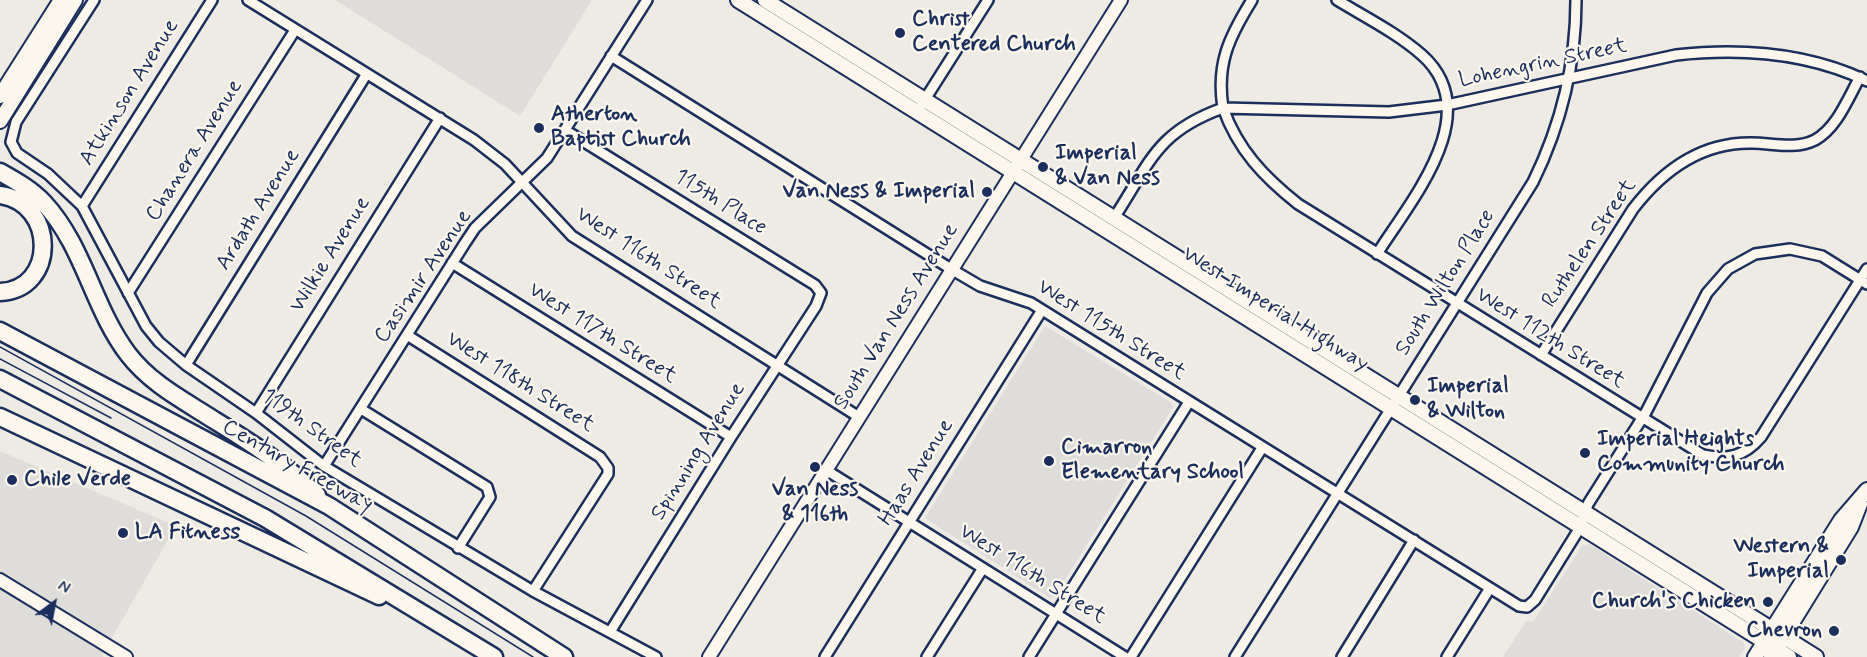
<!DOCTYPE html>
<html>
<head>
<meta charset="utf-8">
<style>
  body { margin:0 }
  #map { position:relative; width:1867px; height:657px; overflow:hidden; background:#eeebe4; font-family:Mynerve,sans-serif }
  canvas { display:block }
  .north { position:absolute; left:24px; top:573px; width:60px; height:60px; -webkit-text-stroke:4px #fbf7ec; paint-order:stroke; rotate:32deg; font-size:16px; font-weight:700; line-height:24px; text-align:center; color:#1b2f5e }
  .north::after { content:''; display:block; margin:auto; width:21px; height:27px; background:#1b2f5e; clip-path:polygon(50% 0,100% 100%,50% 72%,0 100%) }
</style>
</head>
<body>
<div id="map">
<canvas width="1867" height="657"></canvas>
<div class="north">N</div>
</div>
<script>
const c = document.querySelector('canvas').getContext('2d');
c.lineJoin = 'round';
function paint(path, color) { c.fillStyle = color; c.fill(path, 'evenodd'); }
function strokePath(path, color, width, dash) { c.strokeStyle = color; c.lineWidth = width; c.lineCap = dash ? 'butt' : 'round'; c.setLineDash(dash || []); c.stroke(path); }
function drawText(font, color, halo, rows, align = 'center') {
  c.font = font + ' Mynerve,sans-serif'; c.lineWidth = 4.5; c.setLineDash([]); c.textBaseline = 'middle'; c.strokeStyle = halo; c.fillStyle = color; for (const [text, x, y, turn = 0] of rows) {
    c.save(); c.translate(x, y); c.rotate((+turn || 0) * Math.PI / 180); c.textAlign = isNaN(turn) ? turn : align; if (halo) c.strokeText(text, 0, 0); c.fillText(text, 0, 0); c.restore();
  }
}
paint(new Path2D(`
  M335,0H592L520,116Z
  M1045,326L1172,403L1173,407L1054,597L1050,598L925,518Z
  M0,451L176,526L102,655L104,657H0Z
  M1589,544L1743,642L1745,648L1739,657H1503L1526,621L1533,622L1582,546Z`), '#deddda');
const street = new Path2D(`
  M94,0L16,122L11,142L17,153L48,174L82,206L146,326L159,342L186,365L256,413L324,466L533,591L656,657
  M248,0L474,140L505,164L572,236L859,417
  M1337,0C1365,17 1397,33 1422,55C1487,113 1411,200 1377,254
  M611,56L951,269L980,286L1031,303L1519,606L1527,607L1535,600L1581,526L1588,504L1646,412L1707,293L1728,269L1755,254L1790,249L1822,256L1867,284
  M1867,81C1808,53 1740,48 1676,55L1447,105L1389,112L1223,108C1238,150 1264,177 1298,204L1703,455C1727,460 1744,457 1761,437L1867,269
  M917,112L988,0
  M565,130L815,285L821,293L816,306L731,437L610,632
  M82,206L212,0
  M1114,218C1150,163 1156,132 1223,108C1216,64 1229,37 1252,0
  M452,263L731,437
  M128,293L295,30
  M407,335L600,457L608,468V474L533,591
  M1541,355L1633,209C1663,170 1701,142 1752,143C1773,143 1795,150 1815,140C1837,128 1848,98 1860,77
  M186,365L366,75
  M361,409L487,487L490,497L458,548
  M256,413L440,118
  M324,466L465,243L475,228L547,158L647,0
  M826,470L1125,657
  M825,657L1042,310
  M927,657L983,568
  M1029,657L1189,402
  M1131,657L1262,448
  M1235,657L1533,182C1561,125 1576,64 1576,0
  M1342,657L1414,540
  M1447,657L1490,588`);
const secondary = new Path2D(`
  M0,580L126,657
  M709,657L1121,0`);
const primary = new Path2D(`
  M738,0L1789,657
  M765,0L1816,657
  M0,96L61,0
  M0,121L75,0
  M1755,657L1841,520L1867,490
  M1771,657L1851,527L1860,504`);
const highway = new Path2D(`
  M0,172C16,181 32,190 44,203C84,246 93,308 128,354C151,384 183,400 214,420C250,442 287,466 317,495
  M0,195C57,203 57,290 0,292
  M0,331L329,506L564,657
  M0,379L265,518L494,657
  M0,417L379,596`);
strokePath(street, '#1b2f5e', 14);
strokePath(secondary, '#1b2f5e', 16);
strokePath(primary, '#1b2f5e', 18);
strokePath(highway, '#1b2f5e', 21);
strokePath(street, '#fbf7ec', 9);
strokePath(secondary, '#fbf7ec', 12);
strokePath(primary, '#fbf7ec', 14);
strokePath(highway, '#fbf7ec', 16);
strokePath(new Path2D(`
  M0,347L306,516L533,657
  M0,359L111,418`), '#1b2f5e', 1.5);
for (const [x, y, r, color] of [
  [900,33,6,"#1b2f5e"],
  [539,128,6,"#1b2f5e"],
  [1043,167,6,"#1b2f5e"],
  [987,192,6,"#1b2f5e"],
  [1415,400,6,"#1b2f5e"],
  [1585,453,6,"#1b2f5e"],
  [1049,461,6,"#1b2f5e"],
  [815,467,6,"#1b2f5e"],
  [12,480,6,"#1b2f5e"],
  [123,533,6,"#1b2f5e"],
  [1841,560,6,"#1b2f5e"],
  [1768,602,6,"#1b2f5e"],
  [1834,631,6,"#1b2f5e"]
]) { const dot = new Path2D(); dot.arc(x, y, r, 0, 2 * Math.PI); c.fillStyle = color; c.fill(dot); strokePath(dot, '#fbf7ec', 2); }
drawText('bold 22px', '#1b2f5e', '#fbf7ec', [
  ["Christ",912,20],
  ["Centered Church",912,45],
  ["Atherton",551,115],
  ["Baptist Church",551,140],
  ["Imperial",1055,154],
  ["& Van Ness",1055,179],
  ["Van Ness & Imperial",975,192,"right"],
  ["Imperial",1427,387],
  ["& Wilton",1427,412],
  ["Imperial Heights",1597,440],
  ["Community Church",1597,465],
  ["Cimarron",1061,448],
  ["Elementary School",1061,473],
  ["Chile Verde",24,480],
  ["Van Ness",815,490,"center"],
  ["& 116th",815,515,"center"],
  ["LA Fitness",135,533],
  ["Western &",1829,547,"right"],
  ["Imperial",1829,572,"right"],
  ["Church's Chicken",1756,602,"right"],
  ["Chevron",1822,631,"right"]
], 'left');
drawText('22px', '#1b2f5e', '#fbf7ec', [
  ["Lohengrin Street",1543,64,-12],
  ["Atkinson Avenue",130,93,-58],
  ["Chanera Avenue",195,151,-58],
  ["115th Place",720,203,32],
  ["Ardath Avenue",259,210,-58],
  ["Ruthelen Street",1590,244,-56],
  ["Wilkie Avenue",331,255,-58],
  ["West 116th Street",648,259,33],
  ["Casimir Avenue",424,277,-56],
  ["South Wilton Place",1446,283,-58],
  ["West Imperial Highway",1275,310,32],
  ["South Van Ness Avenue",897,317,-58],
  ["West 115th Street",1111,331,32],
  ["West 117th Street",602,334,32],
  ["West 112th Street",1550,339,32],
  ["West 118th Street",520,383,32],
  ["119th Street",311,429,36],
  ["Spinning Avenue",699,452,-58],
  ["Century Freeway",297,467,29],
  ["Haas Avenue",917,473,-58],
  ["West 116th Street",1032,575,32]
]);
</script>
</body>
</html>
